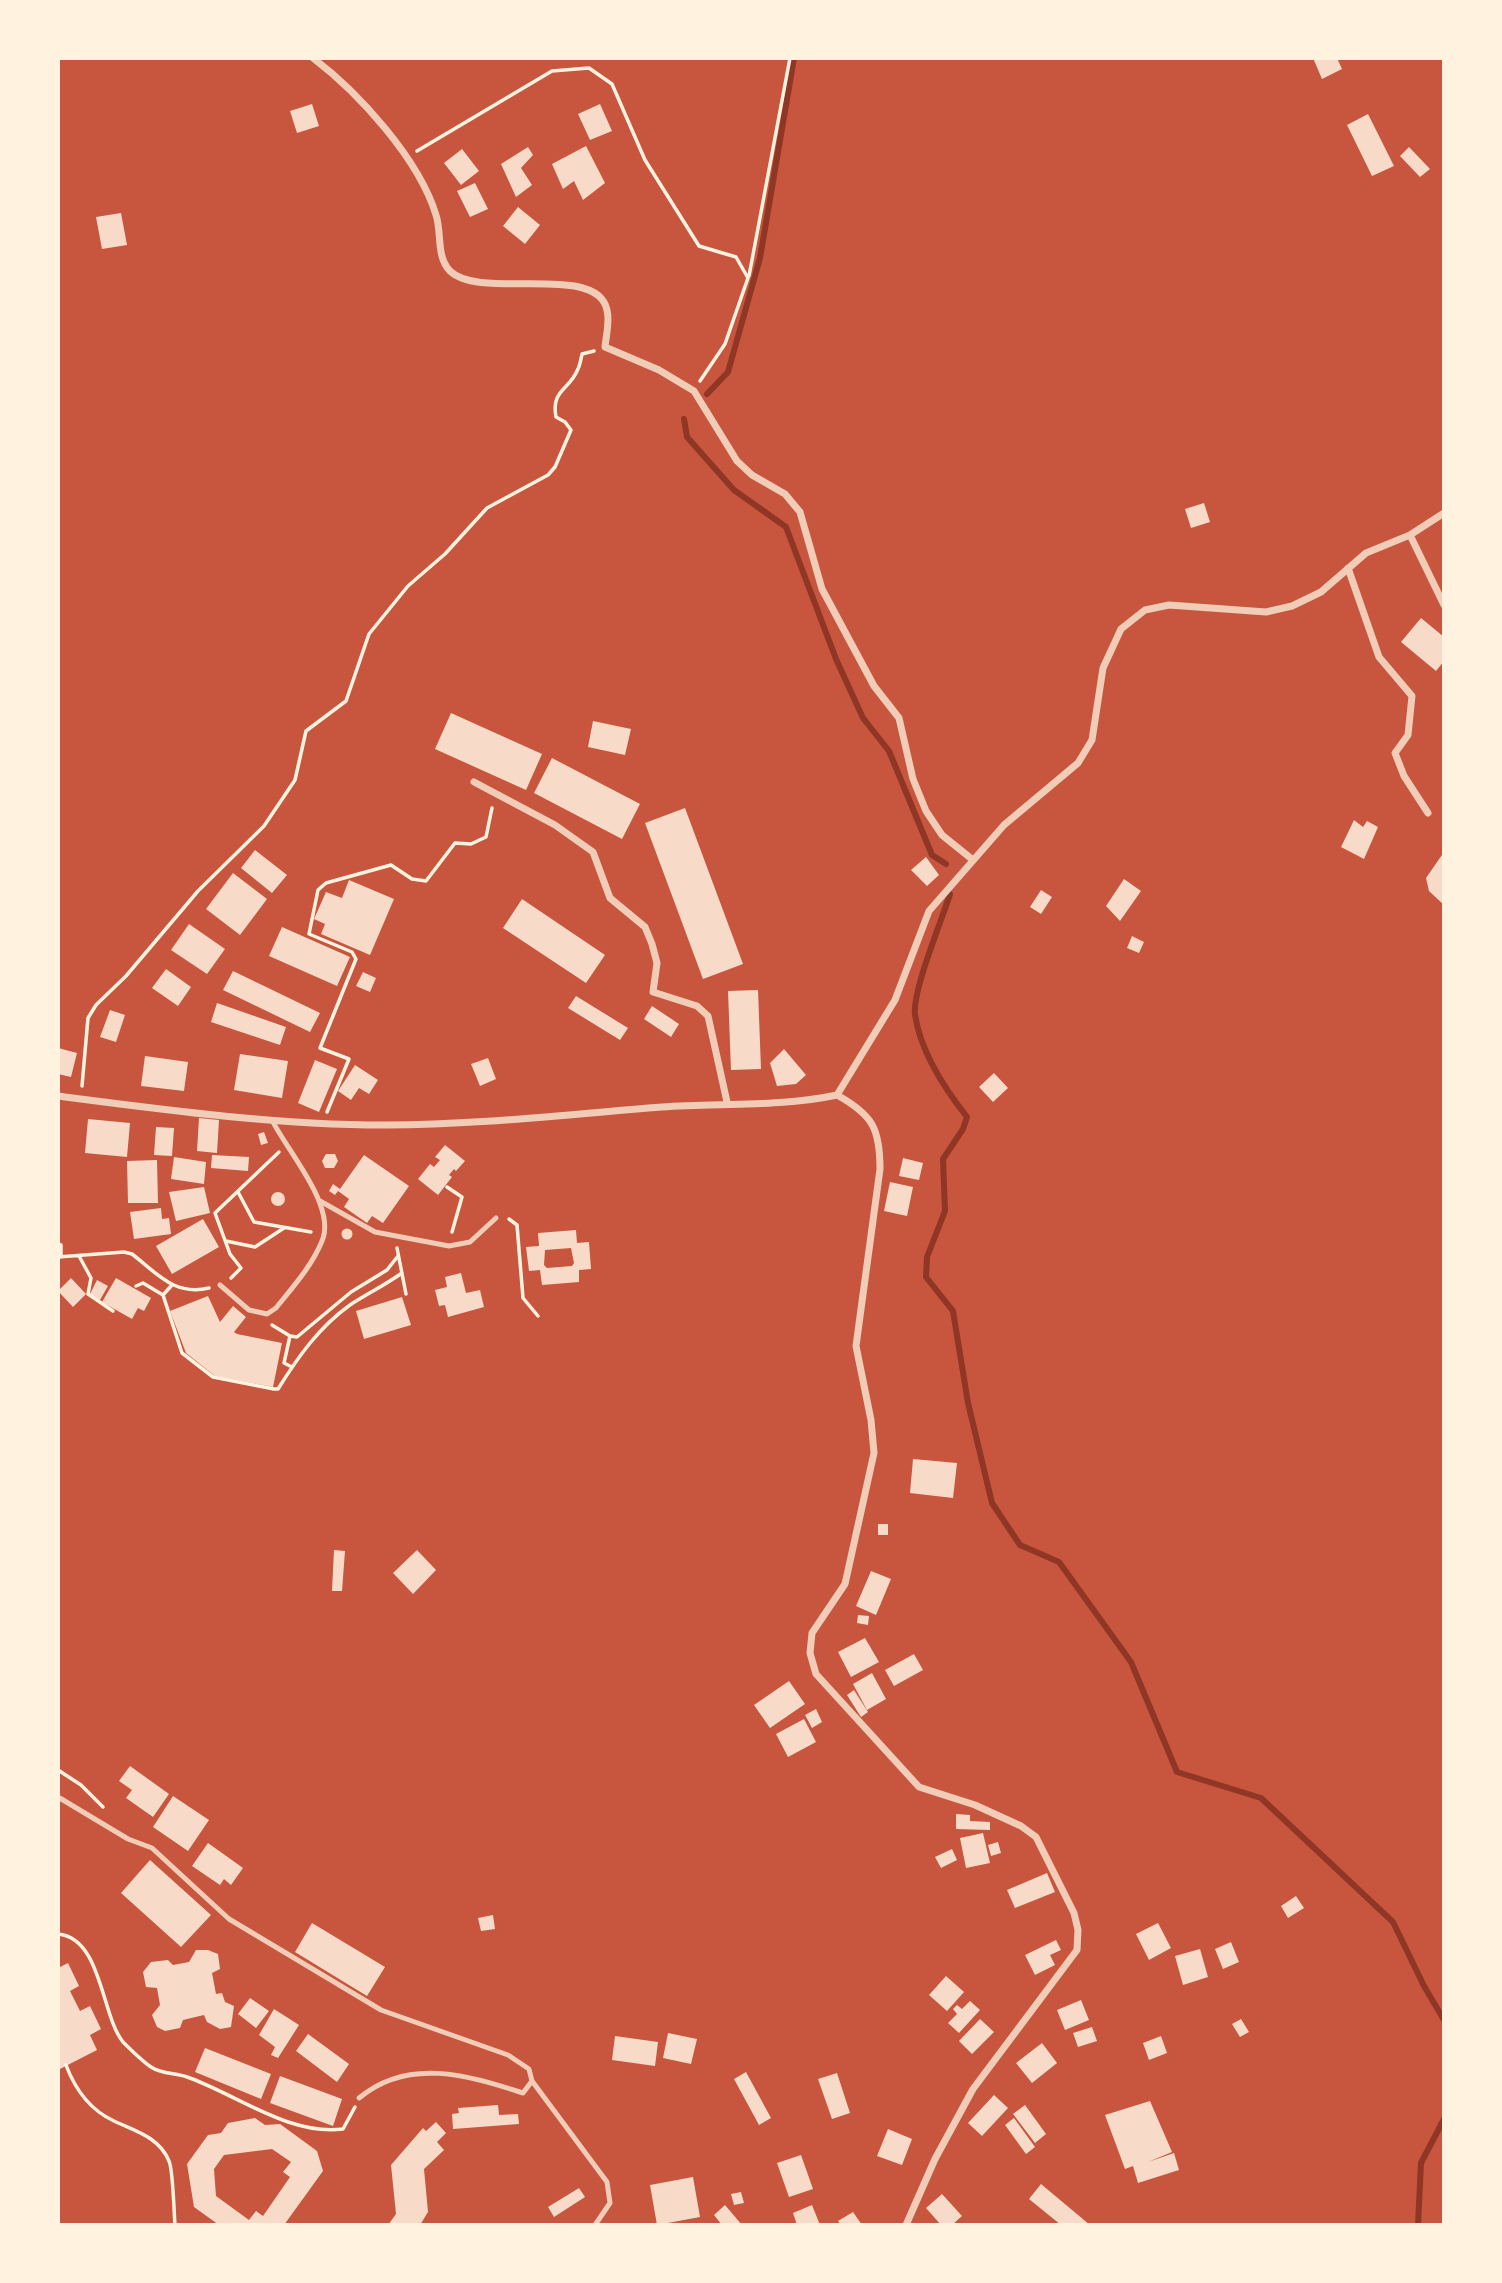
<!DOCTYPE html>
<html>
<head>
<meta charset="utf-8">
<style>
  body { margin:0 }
  #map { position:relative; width:1502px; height:2283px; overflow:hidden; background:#c8553d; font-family:"Golos Text",sans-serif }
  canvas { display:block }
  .frame { position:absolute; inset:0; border:60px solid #fff3e0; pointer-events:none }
</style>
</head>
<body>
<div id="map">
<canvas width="1502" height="2283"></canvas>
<div class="frame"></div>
</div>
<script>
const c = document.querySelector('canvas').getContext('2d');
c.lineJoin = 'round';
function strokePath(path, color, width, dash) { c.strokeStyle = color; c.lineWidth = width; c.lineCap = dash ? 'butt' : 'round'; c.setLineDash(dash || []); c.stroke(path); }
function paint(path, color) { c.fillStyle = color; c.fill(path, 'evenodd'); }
strokePath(new Path2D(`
  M707,394L728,372L760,258L794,58
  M684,419L687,437L734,490L786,527L836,659L863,718L889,751L932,855L946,864
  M950,894C942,920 912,991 915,1015C921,1053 944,1088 967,1117L963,1129L943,1159L945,1211L927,1257L926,1277L953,1311L968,1403L992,1503L1020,1545L1059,1562L1131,1662L1177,1772L1261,1798L1393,1922L1424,1986L1444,2020
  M1418,2225L1421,2163L1444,2119`), '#8f3625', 6);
paint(new Path2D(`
  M1313,58H1337L1342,69L1322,79Z
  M312,104L319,126L297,133L290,111Z
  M600,104L612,131L590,140L578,114Z
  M1368,114L1394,166L1372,176L1347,125Z
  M586,146L605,183L583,200L574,181L563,189L552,164Z
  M528,147L533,155L521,168L532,185L516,197L501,164Z
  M1409,147L1430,169L1420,177L1400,156Z
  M462,149L479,171L461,185L444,163Z
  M475,183L488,209L470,217L457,191Z
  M518,207L540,225L525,244L503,226Z
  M121,213L127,245L102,249L96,217Z
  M1204,503L1210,522L1191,528L1185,509Z
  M1421,618L1444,637V661L1436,671L1401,642Z
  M451,713L542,754L526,790L435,749Z
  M593,721L631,729L625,755L588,747Z
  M552,758L640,804L622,839L534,793Z
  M685,808L743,964L703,979L645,823Z
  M1354,820L1363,827L1367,821L1378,827L1364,859L1341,847Z
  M255,850L287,875L272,893L241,868Z
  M1444,852V905L1429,891L1426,878Z
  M926,857L939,875L927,886L911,870Z
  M233,873L267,899L240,935L206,909Z
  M1124,879L1141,891L1120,921L1106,906Z
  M349,880L394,899L370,955L321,934L325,924L314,919L326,892L342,898Z
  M1041,890L1052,897L1041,914L1030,907Z
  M522,899L605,955L586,983L503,928Z
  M189,924L225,949L207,974L171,950Z
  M282,927L350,957L337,986L269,956Z
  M1132,936L1144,942L1139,953L1127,948Z
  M166,969L191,987L178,1006L152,988Z
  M233,971L320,1013L310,1032L223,990Z
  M363,972L376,978L370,992L356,986Z
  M758,990L761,1069L731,1070L728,991Z
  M576,996L628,1028L620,1040L568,1008Z
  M217,1003L286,1027L280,1045L211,1022Z
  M652,1006L679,1024L671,1037L644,1019Z
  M110,1010L125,1015L116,1042L100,1037Z
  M58,1048L77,1053L71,1077L58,1074Z
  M784,1049L806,1075L796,1084L777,1086L770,1063Z
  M240,1054L288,1061L282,1098L234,1090Z
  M145,1056L188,1062L184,1091L141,1086Z
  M488,1058L496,1079L480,1086L471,1064Z
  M315,1060L337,1069L319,1112L298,1103Z
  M355,1065L378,1080L369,1094L359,1088L351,1100L338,1091Z
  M994,1073L1008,1088L993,1102L979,1087Z
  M199,1118L219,1120L217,1153L197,1151Z
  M88,1119L130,1123L127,1157L85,1153Z
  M156,1127L174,1128L172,1156L154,1155Z
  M264,1132L268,1143L261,1145L258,1134Z
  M445,1145L465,1161L456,1171L454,1169L449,1175L452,1177L438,1195L418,1179L430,1164L434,1167L440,1160L435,1157Z
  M326,1154H335L338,1161L334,1168H325L322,1161Z
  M212,1155L249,1157L248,1171L211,1168Z
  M364,1155L409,1186L383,1223L372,1216L367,1223L344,1207L349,1199L338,1191L335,1195L329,1191L333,1184L340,1189Z
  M174,1157L206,1162L204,1184L171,1179Z
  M903,1158L923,1163L919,1180L899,1176Z
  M157,1160L158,1203H128L127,1161Z
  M890,1182L913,1187L907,1216L884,1211Z
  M204,1187L210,1213L176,1221L169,1192Z
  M271 1199a7 7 0 1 1 14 0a7 7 0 1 1-14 0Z
  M161,1208L162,1219L169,1218L171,1234L134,1239L130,1212Z
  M203,1219L219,1247L172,1274L156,1246Z
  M341.5 1234a5.5 5.5 0 1 1 11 0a5.5 5.5 0 1 1-11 0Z
  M576,1230L577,1243L589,1242L591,1269L579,1270V1282L542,1285L540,1270L529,1271L526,1247L539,1246L538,1233ZM571,1248L574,1263L572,1266L547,1268L544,1265L545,1250Z
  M461,1273L466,1293L480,1290L484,1307L448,1317L445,1305L439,1306L435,1290L447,1287L445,1277Z
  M71,1278L86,1294L73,1307L58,1291Z
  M116,1278L151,1298L144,1311L138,1308L132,1319L102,1302Z
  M97,1280L108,1286L100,1300L90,1294Z
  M208,1296L220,1322L233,1306L246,1317L234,1332L237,1334L282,1343L273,1387L215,1376L186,1353L170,1311Z
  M402,1297L411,1325L364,1339L356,1311Z
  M913,1459L957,1463L953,1498L910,1493Z
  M878,1524H888V1535H878Z
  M334,1550L345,1551L342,1591H332Z
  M417,1550L436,1570L413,1594L393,1573Z
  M871,1571L891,1579L876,1615L856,1606Z
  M858,1615L869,1616L868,1625L857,1623Z
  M865,1638L879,1662L851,1677L838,1652Z
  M914,1654L923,1670L894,1686L885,1670Z
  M872,1673L886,1699L867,1710L853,1684Z
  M789,1681L805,1704L770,1728L754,1705Z
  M854,1690L868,1712L861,1717L847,1695Z
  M816,1709L822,1722L812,1728L805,1715Z
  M804,1719L816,1742L788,1757L776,1734Z
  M130,1766L169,1794L153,1817L126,1798L132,1790L119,1781Z
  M173,1796L209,1820L188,1851L153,1827Z
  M956,1814L970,1815V1821L990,1822V1830L956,1829Z
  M983,1833L990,1863L966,1868L960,1838Z
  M998,1842L1001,1853L991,1856L988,1845Z
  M208,1843L243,1868L231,1885L224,1879L220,1885L192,1866Z
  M952,1849L957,1860L941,1868L935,1857Z
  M150,1860L211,1915L181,1947L121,1893Z
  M1047,1873L1055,1892L1015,1908L1007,1890Z
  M1296,1896L1304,1908L1288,1918L1281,1906Z
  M493,1915L495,1929L481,1931L478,1918Z
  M312,1923L385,1967L367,1996L295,1952Z
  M1158,1923L1171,1948L1149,1960L1136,1934Z
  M1056,1940L1061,1950L1050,1955L1055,1965L1035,1975L1025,1955Z
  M1231,1942L1239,1962L1223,1969L1215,1949Z
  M1200,1949L1208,1977L1183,1985L1175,1956Z
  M196,1950H208L218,1954L220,1969L212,1973L216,1994L222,1993L225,2002L234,2006L231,2027L220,2029L207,2022L204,2015L183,2020L180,2028L165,2031L157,2027L152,2015L160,2005L157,1988L146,1987L143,1972L151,1962L168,1960L173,1965L189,1962Z
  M68,1963L79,1986L70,1991L80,2011L90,2006L101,2029L90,2035L97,2050L58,2070V1968Z
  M946,1976L964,1992L947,2011L929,1995Z
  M250,1998L269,2011L256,2028L238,2014Z
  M1081,2000L1089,2020L1065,2030L1057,2010Z
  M970,2001L980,2010L959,2033L948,2023L957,2014L953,2009L957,2005L962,2009Z
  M274,2009L299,2025L278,2058L271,2055L275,2047L259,2035Z
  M980,2019L994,2032L972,2054L959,2041Z
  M1241,2019L1249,2032L1240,2037L1232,2024Z
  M1092,2027L1097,2041L1078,2047L1073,2033Z
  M668,2033L697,2039L691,2064L663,2058Z
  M308,2034L349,2064L337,2082L296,2051Z
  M615,2036L658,2042L655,2066L612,2060Z
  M1161,2036L1167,2053L1149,2060L1143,2043Z
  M1042,2043L1057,2063L1032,2083L1016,2063Z
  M205,2048L271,2074L261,2099L195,2072Z
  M746,2072L771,2118L759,2125L734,2079Z
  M837,2073L850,2113L832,2119L818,2079Z
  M280,2076L342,2099L333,2126L270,2103Z
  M994,2095L1008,2108L982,2136L968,2123Z
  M1150,2101L1172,2152L1148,2162L1174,2153L1179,2170L1138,2183L1133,2166L1125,2169L1105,2115Z
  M498,2105L499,2115L518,2114L519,2124L453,2129L452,2114L459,2113L458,2108Z
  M1025,2105L1046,2134L1035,2143L1013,2114Z
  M255,2118L265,2125L280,2124L317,2151L323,2171L284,2225H219L194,2207L187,2164L208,2135L221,2133L228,2123ZM272,2149L291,2162L283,2172L290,2177L263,2216L256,2211L249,2220L216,2196L214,2169L224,2155Z
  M1014,2118L1035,2147L1026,2154L1005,2125Z
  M436,2122L446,2133L437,2142L444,2150L424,2169L428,2212L420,2225H388L396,2214L391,2165L423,2128L426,2131Z
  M888,2129L912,2139L902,2165L877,2156Z
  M801,2155L813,2189L789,2197L777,2163Z
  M693,2177L700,2217L657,2225L650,2185Z
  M1041,2184L1090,2225H1061L1029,2199Z
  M579,2188L585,2197L554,2217L548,2207Z
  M741,2192L744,2203L734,2205L731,2194Z
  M942,2194L962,2216L952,2225H941L926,2208Z
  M725,2205L742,2225H722L714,2215Z
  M812,2205L820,2225H797L793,2213Z
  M853,2212L862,2225H841L838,2221Z`), '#f7dbc8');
strokePath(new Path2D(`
  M417,151L552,71L589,68L612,84L645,160L699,246L736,257L748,278L725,344L700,381
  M749,276L790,58
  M82,1086L88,1018L96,1005L126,976L198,891L264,826L295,780L306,731L346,701L369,634L408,586L445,554L487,508L548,475L555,467L571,430L565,422L556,417C551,390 569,390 577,371C580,366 581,359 582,354L594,351
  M327,1112L349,1059L320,1048L356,959L352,952L309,934L318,890L326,883L391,865L412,879L426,881L455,843L471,844L486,837L492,808
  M447,1187L462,1197L452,1232
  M238,1192L254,1222L311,1232
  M509,1219L517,1225L523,1298L538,1316
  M226,1241L255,1247L284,1228
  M58,1244L61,1245V1257
  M397,1248L406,1294
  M79,1256L91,1278L88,1294L113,1311
  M58,1257L124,1252L132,1254C158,1274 174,1296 209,1288
  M231,1278L241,1268L230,1254L215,1213L279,1152
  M136,1286L143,1283L163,1295L172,1285
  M163,1295L182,1353L213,1377L274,1389H278C298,1357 319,1327 350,1305C367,1294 385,1285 402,1273
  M272,1325L290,1336L297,1337L351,1292L387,1270L398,1256
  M290,1336L284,1363L292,1367
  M58,1770L81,1785L103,1807
  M58,1934C102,1938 101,2015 123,2042C131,2050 142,2061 151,2067C161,2074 176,2073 187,2077C236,2094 289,2136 343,2129L355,2107
  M66,2065C75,2089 90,2110 114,2121C135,2131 159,2137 169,2161C173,2169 174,2213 175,2225`), '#fff3e0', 3.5);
strokePath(new Path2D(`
  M320,1201L375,1232L449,1246L470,1242L496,1218
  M220,1285L249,1310L267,1314L276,1308C292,1288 312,1266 322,1241C337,1206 287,1151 272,1120
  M58,1797L128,1839L152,1848L229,1919L381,2010L508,2055L529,2069L532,2081L607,2182L610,2203L595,2225
  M359,2098C408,2057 467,2075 523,2093L532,2081`), '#f1ccb7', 5);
strokePath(new Path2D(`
  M313,58C359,93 419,159 436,215C442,233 436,257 450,271C481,301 597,262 607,310C610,323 606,335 605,347L659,370L694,391L737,461L752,475L785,494L800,512L822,589L874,686L899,718L913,779L926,811L942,835L973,860
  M1410,535L1444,605
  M1348,568L1379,657L1412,696L1408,735L1395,753L1404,776L1428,813
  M474,782L555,825L593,852L610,898L645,927L652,944L657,963L653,992L697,1006L708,1016L727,1102
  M837,1095C873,1115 880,1129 880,1169L856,1346L871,1420L874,1453L845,1584L812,1633L810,1653L816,1674L919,1787L975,1805L1021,1826L1036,1837L1074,1913L1078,1930L1077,1950L973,2089L935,2159L906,2225
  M837,1095L895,1000L929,911L1004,825L1078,763L1092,740L1103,668L1121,629L1145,610L1169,605L1266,612L1292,606L1321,592L1366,553L1410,535L1444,513
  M58,1096C166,1110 277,1125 386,1125C478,1125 570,1114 662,1107C720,1103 781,1107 837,1095`), '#f1ccb7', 7);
</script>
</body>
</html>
